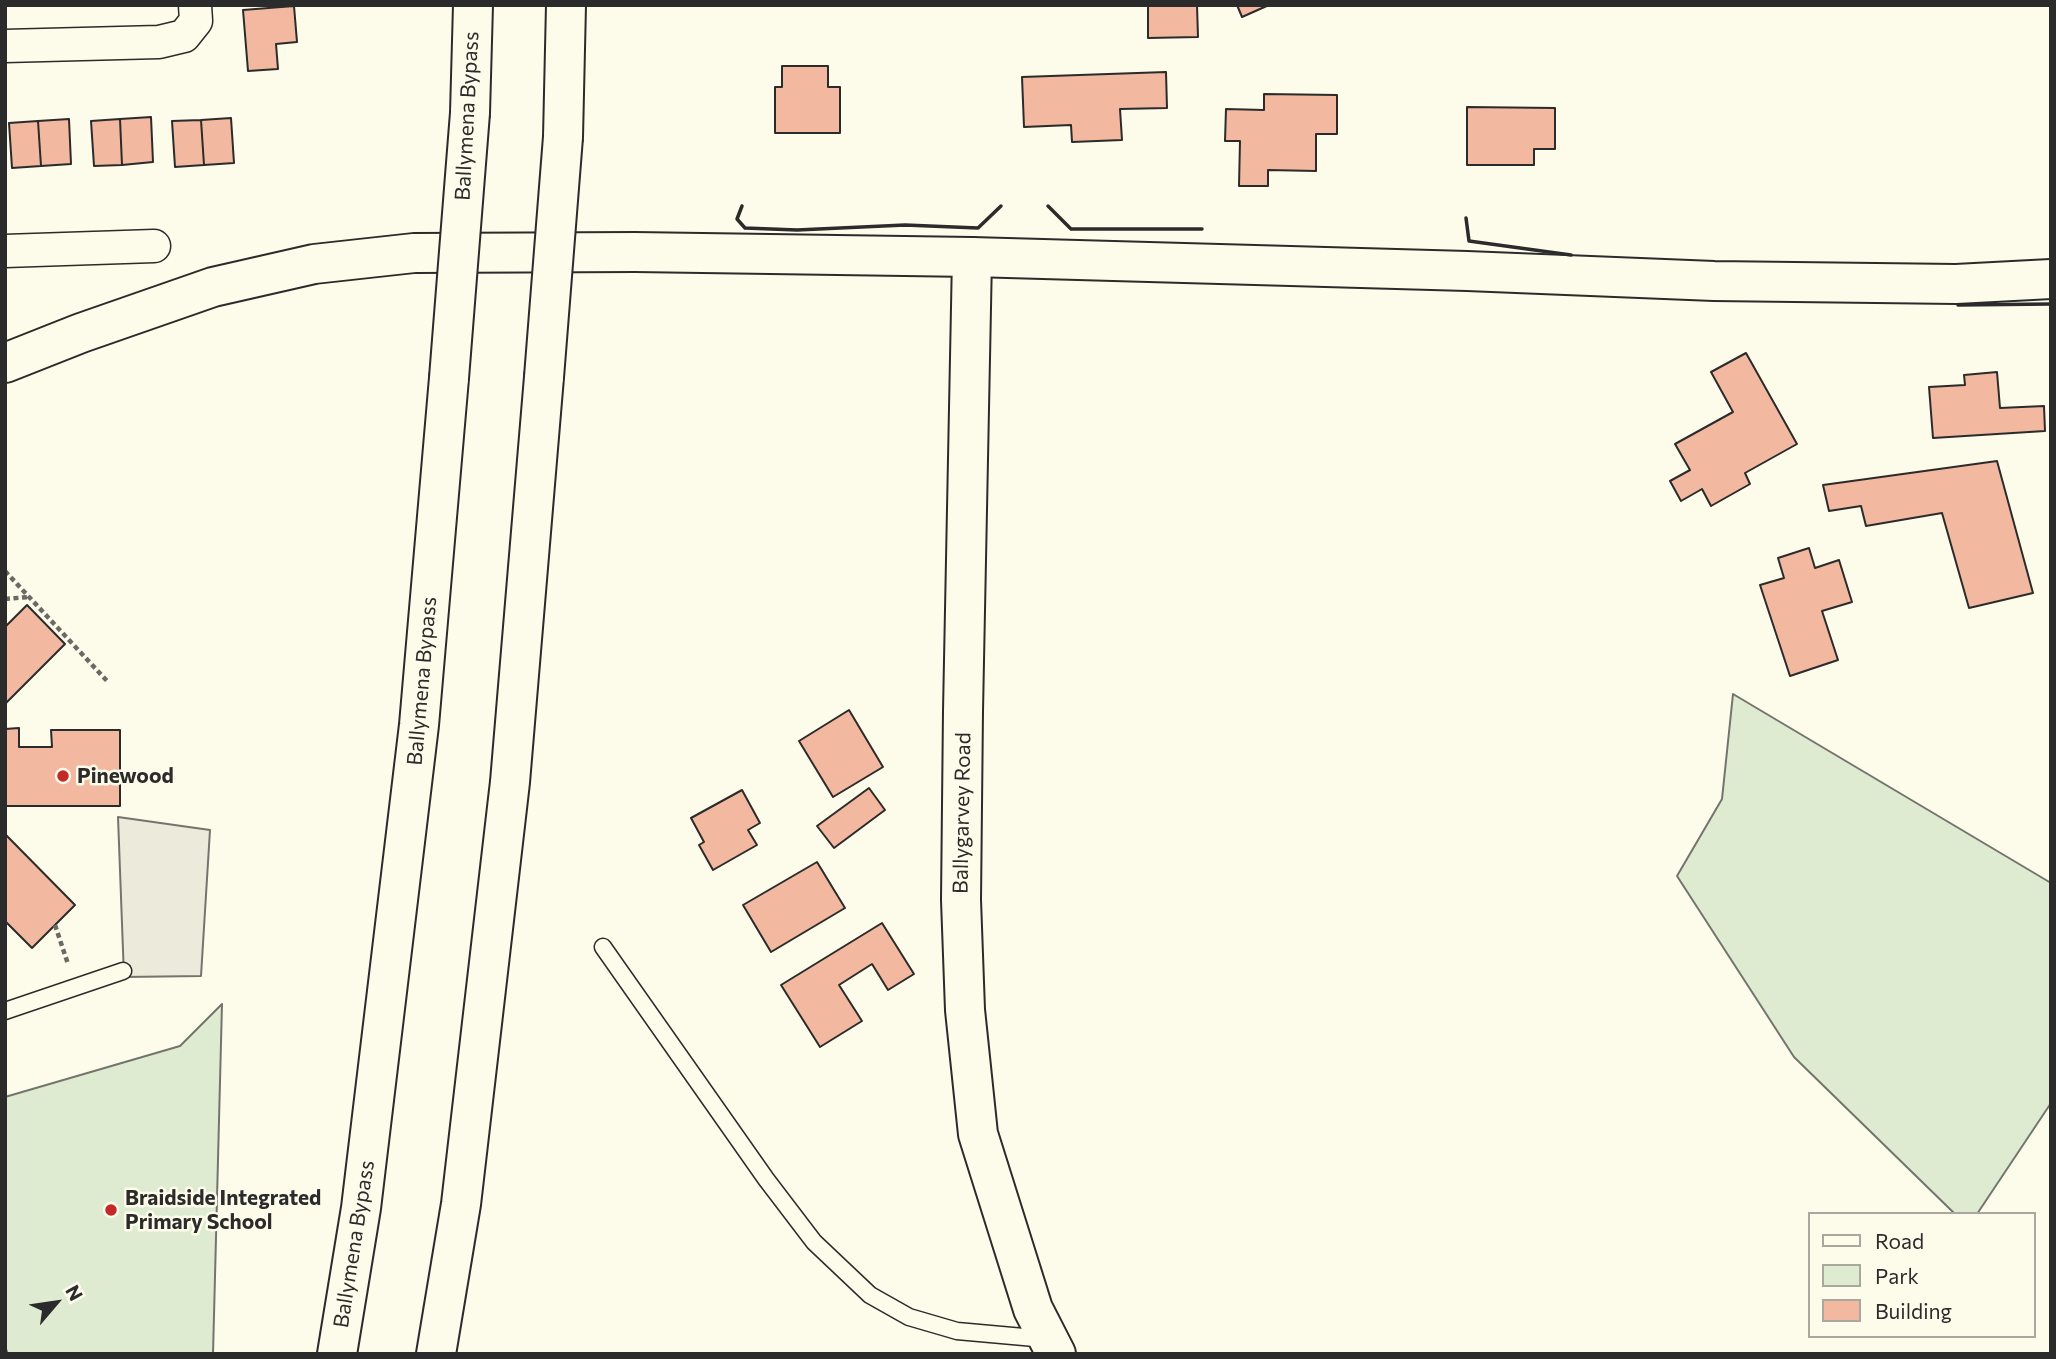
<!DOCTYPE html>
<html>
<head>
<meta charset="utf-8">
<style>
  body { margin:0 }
  #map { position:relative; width:2056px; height:1359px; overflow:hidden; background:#fdfbea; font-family:Commissioner,sans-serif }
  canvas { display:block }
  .frame { position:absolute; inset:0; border:7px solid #2b2b2b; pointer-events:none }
  .legend { position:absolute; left:1808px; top:1212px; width:228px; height:126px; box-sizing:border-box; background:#fdfbea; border:2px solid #a9a89e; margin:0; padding:9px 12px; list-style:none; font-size:21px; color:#2b2b2b }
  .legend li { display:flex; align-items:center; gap:14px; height:35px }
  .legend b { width:35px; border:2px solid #a9a89e }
  .north { position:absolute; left:21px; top:1268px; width:70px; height:70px; -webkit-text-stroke:5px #fdfbea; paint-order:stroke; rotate:61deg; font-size:19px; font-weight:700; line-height:28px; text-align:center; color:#2b2b2b }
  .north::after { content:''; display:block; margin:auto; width:24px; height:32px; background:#2b2b2b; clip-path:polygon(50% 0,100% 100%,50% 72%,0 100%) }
</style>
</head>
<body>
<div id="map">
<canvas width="2056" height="1359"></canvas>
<div class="frame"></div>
<ul class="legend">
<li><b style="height:9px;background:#fdfbea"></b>Road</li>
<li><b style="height:19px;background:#deebd1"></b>Park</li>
<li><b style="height:19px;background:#f2b8a0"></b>Building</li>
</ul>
<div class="north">N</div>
</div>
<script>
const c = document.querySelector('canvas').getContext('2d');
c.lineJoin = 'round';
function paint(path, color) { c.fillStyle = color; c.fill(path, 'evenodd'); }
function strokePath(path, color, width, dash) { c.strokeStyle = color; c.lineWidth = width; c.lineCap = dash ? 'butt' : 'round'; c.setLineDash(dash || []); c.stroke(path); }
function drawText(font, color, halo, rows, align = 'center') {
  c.font = font + ' Commissioner,sans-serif'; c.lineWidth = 5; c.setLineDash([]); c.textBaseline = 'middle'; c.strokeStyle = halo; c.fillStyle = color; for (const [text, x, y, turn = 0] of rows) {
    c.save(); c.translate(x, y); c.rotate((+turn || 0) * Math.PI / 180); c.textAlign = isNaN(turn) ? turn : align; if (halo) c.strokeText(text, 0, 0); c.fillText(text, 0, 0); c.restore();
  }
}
const green = new Path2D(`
  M1733,694L2051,883V1103L1977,1214H1955L1794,1057L1677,876L1722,799Z
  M222,1004L213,1354H8L5,1347V1097L180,1046Z`);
paint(green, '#deebd1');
strokePath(green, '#74746e', 2);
const parking = new Path2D(`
  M118,817L210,830L201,976L124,977Z`);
paint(parking, '#eceadb');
strokePath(parking, '#74746e', 2);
const building = new Path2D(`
  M1148,5H1197L1198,37L1148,38Z
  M1237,5H1269L1242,17Z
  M294,6L297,42L276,44L278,69L248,71L243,10Z
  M782,66H828V87H840V133H775V87H782Z
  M1166,72L1167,108L1120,109L1122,140L1072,142L1071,125L1024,127L1022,77Z
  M1264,94L1337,95V134H1316V171L1268,170V186H1239L1240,141H1225L1226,109L1264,110Z
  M1467,107L1555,108V149H1534V165H1467Z
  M151,117L153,162L122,165L120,119Z
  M231,118L234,163L204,165L201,120Z
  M69,119L71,164L41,166L38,121Z
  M120,119L122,165L94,166L91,121Z
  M201,120L204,165L175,167L172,121Z
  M38,121L41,166L12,168L9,123Z
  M1746,353L1797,444L1745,473L1750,484L1711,506L1702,489L1681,501L1670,481L1690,470L1675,444L1733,412L1711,372Z
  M1997,372L2000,408L2044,406L2045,431L1933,438L1929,387L1965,385L1964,375Z
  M1997,461L2033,593L1969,608L1942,513L1866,526L1861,506L1829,511L1823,485Z
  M1809,548L1815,568L1839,560L1852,602L1822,611L1838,660L1790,676L1760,585L1784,578L1778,558Z
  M27,605L65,644L5,704V627Z
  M849,710L883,767L833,797L799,741Z
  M19,728V747H52L51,730H120V806H5V729Z
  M869,788L885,810L834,848L817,826Z
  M742,790L760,823L748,830L757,845L713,870L699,845L704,842L691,818Z
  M5,834L75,905L32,948L5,921Z
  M817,862L845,908L771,952L743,905Z
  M882,923L914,974L888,990L872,964L839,985L862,1021L820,1047L781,985Z`);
paint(building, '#f2b8a0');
strokePath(building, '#2b2b2b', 2);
const service = new Path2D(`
  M603,947L766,1179L814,1242L870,1295L909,1317L957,1331L1046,1339
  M5,1011L123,971`);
const minor = new Path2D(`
  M5,46L159,42L184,36L196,21L195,5
  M5,251L154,246`);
const tertiary = new Path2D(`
  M972,257L963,711L961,900L965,1010L978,1134L1033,1309L1056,1354`);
const primary = new Path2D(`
  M5,363L81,333L213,287L314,264L414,253L635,252L972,257L1467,271L1714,281L1956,284L2051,279`);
const motorway = new Path2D(`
  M470,113L473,5
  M563,137L566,5
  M337,1354L361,1208L419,725L449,378
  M436,1354L461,1204L510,782L544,377`);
strokePath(service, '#2b2b2b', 19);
strokePath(minor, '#2b2b2b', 35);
strokePath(tertiary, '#2b2b2b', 42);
strokePath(primary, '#2b2b2b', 42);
strokePath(motorway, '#2b2b2b', 42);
strokePath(new Path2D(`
  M5,571L108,682
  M5,599L29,597
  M55,925L68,964`), '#6a6964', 4.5, [5, 3.5]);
strokePath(service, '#fdfbea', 16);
strokePath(minor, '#fdfbea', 32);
strokePath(tertiary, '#fdfbea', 38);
strokePath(primary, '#fdfbea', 38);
strokePath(motorway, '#fdfbea', 38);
const motorwayBridge = new Path2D(`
  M544,377L563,137
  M449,378L470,113`);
strokePath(motorwayBridge, '#2b2b2b', 42, []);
strokePath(motorwayBridge, '#fdfbea', 38);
strokePath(new Path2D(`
  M742,206L737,219L745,228L797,230L905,225L978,228L1001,206
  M1048,206L1071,229H1202
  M1466,218L1469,241L1571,255
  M1958,305L2051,304`), '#2b2b2b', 3.5);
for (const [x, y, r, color] of [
  [63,776,7,"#c62828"],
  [111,1210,7,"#c62828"]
]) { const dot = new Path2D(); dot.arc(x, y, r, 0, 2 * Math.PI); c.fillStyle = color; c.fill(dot); strokePath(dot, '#fdfbea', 2.5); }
drawText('21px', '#2b2b2b', '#fdfbea', [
  ["Ballymena Bypass",467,116,-87],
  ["Ballymena Bypass",422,681,-85],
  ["Ballygarvey Road",962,813,-89],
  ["Ballymena Bypass",354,1244,-81]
]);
drawText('bold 21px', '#2b2b2b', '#fdfbea', [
  ["Pinewood",77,776],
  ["Braidside Integrated",125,1198],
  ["Primary School",125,1222]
], 'left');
</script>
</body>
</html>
